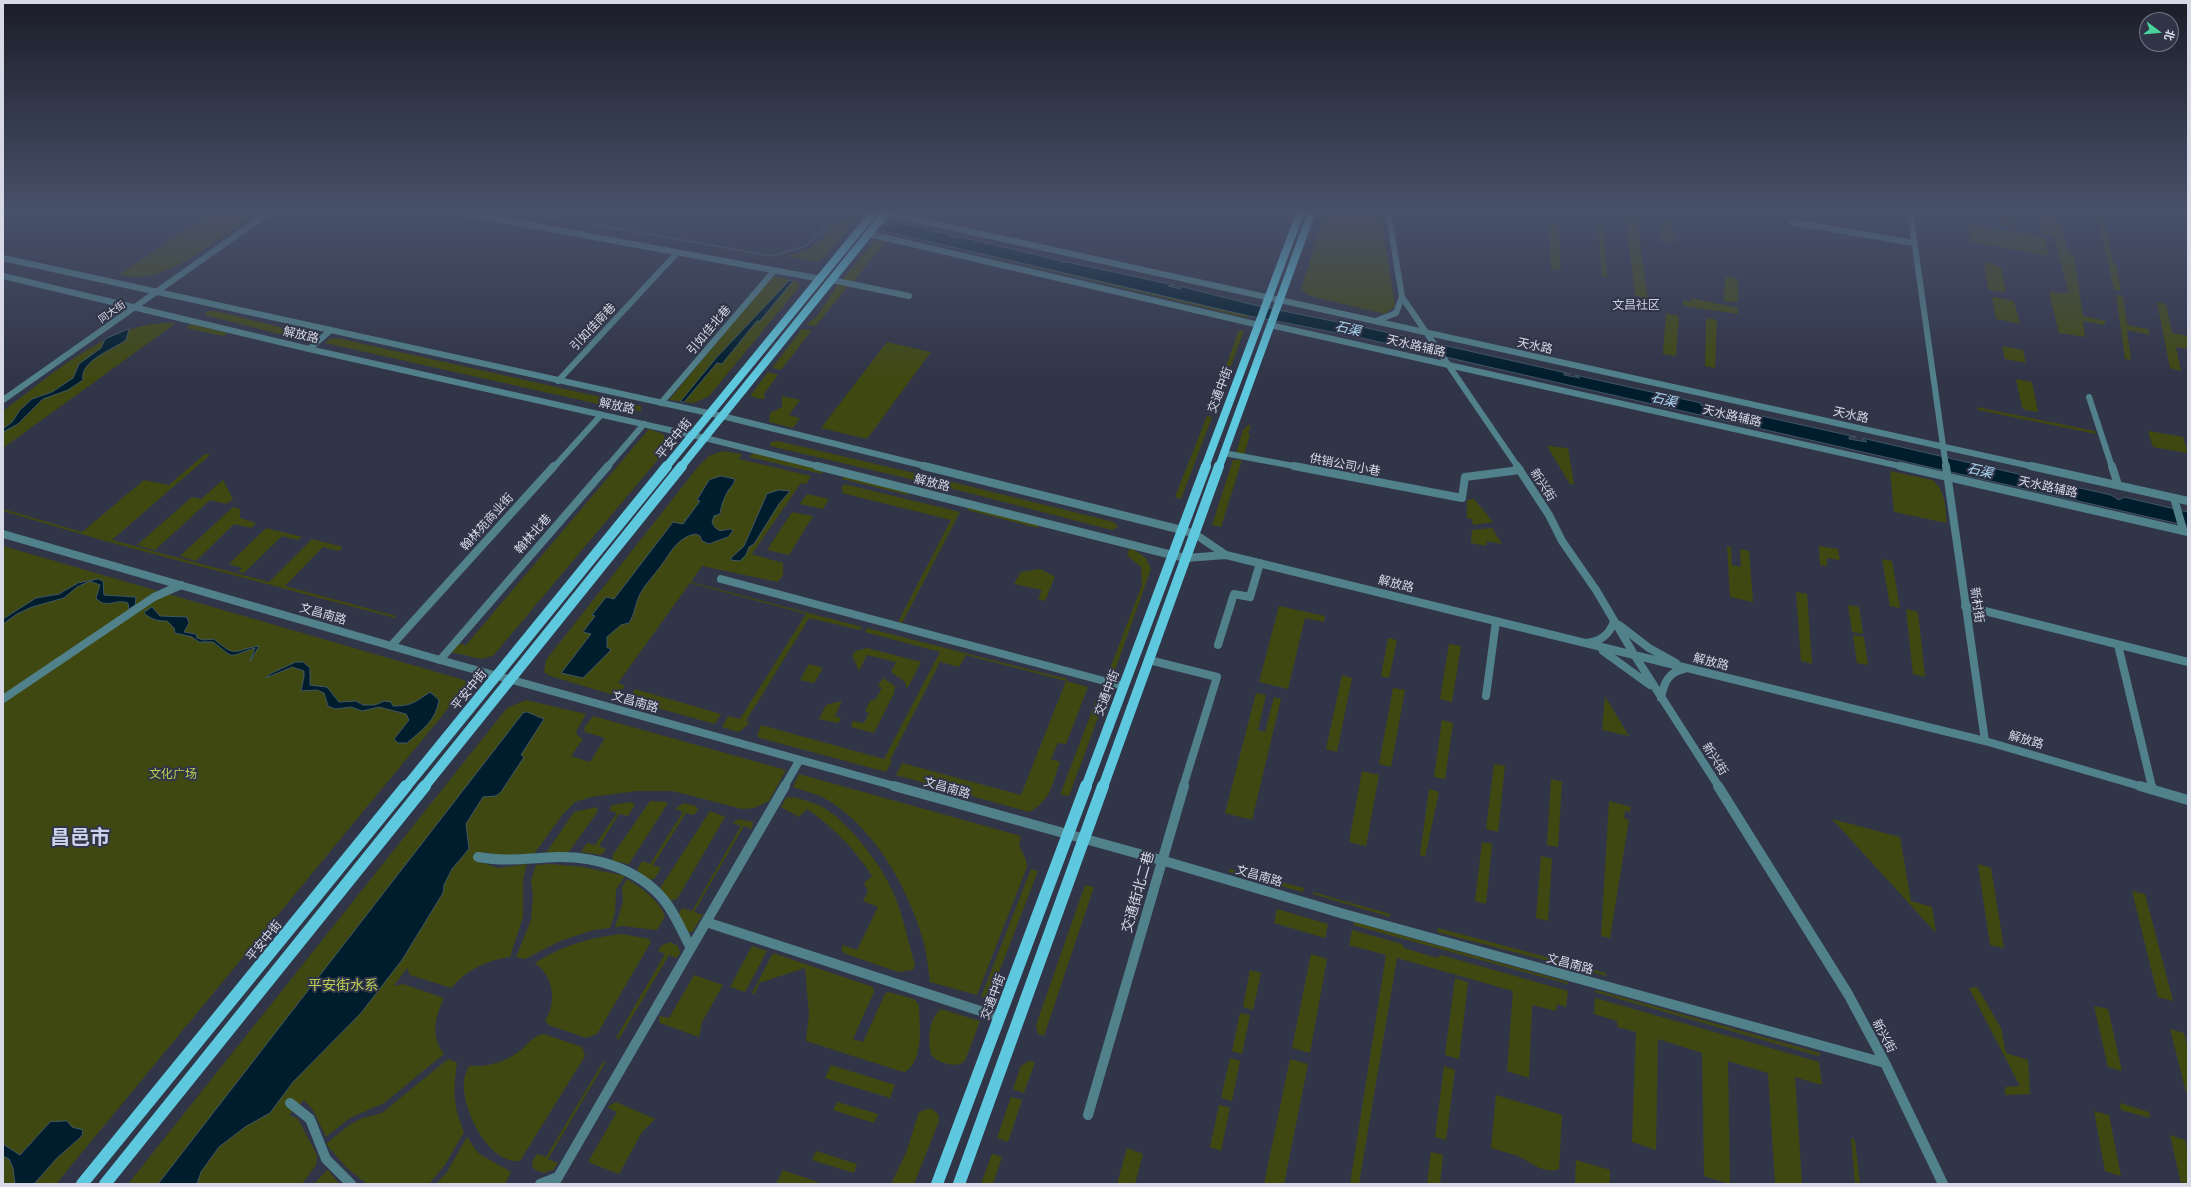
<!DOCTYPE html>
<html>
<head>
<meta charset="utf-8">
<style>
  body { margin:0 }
  #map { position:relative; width:2191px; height:1187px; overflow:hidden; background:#313548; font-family:"Asap Condensed","Noto Sans SC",sans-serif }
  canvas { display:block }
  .frame { position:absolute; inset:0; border:4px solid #d7dae6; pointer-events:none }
  .north { position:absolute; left:2139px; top:12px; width:40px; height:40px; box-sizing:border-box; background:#313548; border:1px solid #737787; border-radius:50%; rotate:106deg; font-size:11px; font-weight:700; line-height:16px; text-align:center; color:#d7dae6 }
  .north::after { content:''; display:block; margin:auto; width:14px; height:18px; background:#4ad49c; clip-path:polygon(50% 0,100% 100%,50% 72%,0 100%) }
</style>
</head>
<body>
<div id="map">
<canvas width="2191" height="1187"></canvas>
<div class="frame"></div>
<div class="north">北</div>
</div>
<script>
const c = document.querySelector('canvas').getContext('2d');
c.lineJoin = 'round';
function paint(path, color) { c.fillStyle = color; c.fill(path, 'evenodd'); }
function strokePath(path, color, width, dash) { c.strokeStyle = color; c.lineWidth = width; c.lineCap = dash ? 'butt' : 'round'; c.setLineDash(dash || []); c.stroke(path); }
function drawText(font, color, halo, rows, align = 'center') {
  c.font = font + ' "Asap Condensed","Noto Sans SC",sans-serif'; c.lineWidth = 4; c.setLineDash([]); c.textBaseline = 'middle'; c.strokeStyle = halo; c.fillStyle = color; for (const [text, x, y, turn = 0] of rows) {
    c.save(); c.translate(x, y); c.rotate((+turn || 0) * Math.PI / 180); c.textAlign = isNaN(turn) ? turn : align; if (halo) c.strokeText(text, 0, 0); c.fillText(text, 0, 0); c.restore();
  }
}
paint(new Path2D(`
  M213,211H258C227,233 176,276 138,277C132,277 125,276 119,275Z
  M1326,211H1380L1395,306L1385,314L1310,296L1301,289Z
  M2001,211H2012L2015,228L2002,225Z
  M2036,211H2057L2068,253L2074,255L2083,316L2106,321L2104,325L2083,321L2085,337L2059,333L2049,292L2069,293L2053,235L2041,233Z
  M2097,211H2102L2113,263L2116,264L2121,291L2114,290Z
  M1625,212L1636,213L1648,300L1635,295Z
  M1597,214L1602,215L1607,278L1602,277Z
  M859,215L825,256L817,262L786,256L805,251L822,240L830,228L842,219Z
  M1660,218L1673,220V242L1663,241Z
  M1549,223L1558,224L1561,270L1551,269Z
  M1968,224L2045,237L2049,256L1971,242Z
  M883,231L1249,315L1247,318Z
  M876,239L886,241L853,282L842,280Z
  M1986,262L2001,267L2006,292L1992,291L1988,289L1984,263Z
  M772,276L796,281L799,284V287L709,396L694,403L669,400Z
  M1727,276L1738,279V302H1726L1724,299L1725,277Z
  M838,284L848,286L816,326L806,325L817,316Z
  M2116,295L2123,296L2127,325L2148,329L2150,335L2127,330L2131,360L2125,359Z
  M1995,297L2014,301L2020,324L1996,319L1992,298Z
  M1691,298L1734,307L1738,309V314L1683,306V300L1691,302Z
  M2157,302L2166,304L2172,333L2188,336V349L2176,347L2181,371L2170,368Z
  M208,311H216L311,335L308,340L296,338L204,315Z
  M1666,313L1679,316L1676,356L1663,354Z
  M1708,318L1717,320L1715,368L1705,366L1706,320Z
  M161,323H176L3,448V411C51,376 100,329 161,323Z
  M191,324L228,333L223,336L186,328Z
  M802,329L812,330L781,370L772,368Z
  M1239,330L1244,331L1231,366H1226Z
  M337,338L641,406V411L634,412L325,343L330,339Z
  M887,342L931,352L867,439L821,428Z
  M2002,346L2023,350L2026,363L2005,359Z
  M768,372L778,375L764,394L765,398L761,399L750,396Z
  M2016,379L2032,382L2038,412L2025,410L2022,407Z
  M782,396L800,400L789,415L800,418L793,428L769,422L770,413L782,407Z
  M1977,407L2095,431L2096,434L1978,410Z
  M1207,416L1212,417L1181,499L1175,497Z
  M1248,425H1251L1248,434L1250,435L1244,455L1236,453L1243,430Z
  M649,429L663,434L667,441L666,450L493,656L481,659L451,652L458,643L466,645Z
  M2148,431L2183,437L2188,453L2153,447Z
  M778,441L931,477L934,480L927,483L770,446L771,442Z
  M1547,446L1568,448L1574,484H1570Z
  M723,451L742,454L739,459L811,476L806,484L801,483L752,554L783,563V575L778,582L702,566L691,582L862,627L860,630L809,618L746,721L750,722L742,730L738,732L722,727L728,716L740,719L806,614L690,583L618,683L625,686L617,696L550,676L544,672L546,660L697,468L709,456Z
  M753,453L824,470L822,474L749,457Z
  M205,454L210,455L112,540L269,582L312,539L343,547L339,551L323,547L285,586L396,616L395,618L105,541L3,511V509L82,532L144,480L169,485Z
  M1233,460H1242L1221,527L1212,525Z
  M1890,471L1932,480C1946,490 1945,507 1947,523L1894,512Z
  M845,476L899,489L909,494L908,495L842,479Z
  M223,480L233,499L226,504L210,500L155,550L137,545L192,497L201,499Z
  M944,480L1114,522L1118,527L1112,530L938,485V482Z
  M844,484L960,512L902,623L898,622L951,520L842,493L843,490L841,489Z
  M807,494L829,499L823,509L800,504Z
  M1474,499L1493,522L1473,525L1472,519L1467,518V500Z
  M969,506L1039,524L1038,528L967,510Z
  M233,507L240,509V518L256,523L251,528L234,524L196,561L180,556Z
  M792,512L813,516L789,555L767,550Z
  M266,528L302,537L298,540L282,536L244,573L238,572L242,568L229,564Z
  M1492,528L1502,544L1487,541L1486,546L1471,543L1472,530Z
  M3,546L464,680L467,684L465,688L56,1184H3Z
  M1727,546L1731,547L1732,565L1741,567L1740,549L1749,551L1753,602L1730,597Z
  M1819,546L1838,549L1840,560L1827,558V566L1820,565Z
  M1130,547L1146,558L1151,569L1113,676L1108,674L1142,585L1141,567L1127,555Z
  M1882,559L1892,561L1900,608L1890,606Z
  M1040,569L1054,576V579L1045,601L1038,599L1042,590L1014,584L1021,572Z
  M1796,592L1807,594L1812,664L1801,661Z
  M1848,605L1859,607L1863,634L1852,632Z
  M1279,606L1325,616L1324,622L1305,618L1288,689L1259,682Z
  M1906,609L1918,612L1925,677L1913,674Z
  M867,628L1067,679V681L1088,687L1066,744L1058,743L1051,759L1060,762C1052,784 1051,801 1029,812L896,775L902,763L1021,795L1066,681L966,655L959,667L940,662L890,760L892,761L886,772L760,738L757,736L761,725L884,759L940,652L865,632Z
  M1853,635L1864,637L1868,665L1857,663Z
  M1388,638L1397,640L1389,678L1381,676Z
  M1449,644L1461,646L1452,702L1440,699Z
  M867,648L921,662L907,689L905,682L891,672L896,662L867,655L859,671L852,655L856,651Z
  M809,664L823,668L814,683L800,680Z
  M1342,675L1352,678L1337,752L1326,749Z
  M883,678L895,686L894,693L874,733L851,727L853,721L864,723L869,713L865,711L871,700H875L882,688L878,686Z
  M1393,688L1405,690L1391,767L1379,764Z
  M635,689L721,714L715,724L628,700Z
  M1100,690L1107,693L1069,796L1060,795Z
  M1256,693L1266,695L1258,730L1265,732L1274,697L1281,699L1252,820L1225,813Z
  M1605,696L1629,736L1602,730Z
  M526,700L586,714L576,732L578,736L583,739L571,756L590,762L605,738L585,732L584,728L593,716L786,770L769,801L754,808L742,809L673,791H637L591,797L575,802L563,814L534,854L501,857L486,852L480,862L498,868L527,864L523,879V917L510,957C486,960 467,970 451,988L410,975L407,968L394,986L403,984L444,998C435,1017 430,1036 444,1054L384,1103L350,1118L326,1137L313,1110L304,1100L289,1115L298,1119L317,1155L316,1165L302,1184H128L507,708Z
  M842,701L835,716L841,718L838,723L819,719L826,705Z
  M1442,720L1453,723L1445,779L1434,777Z
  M1494,764L1505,766L1498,832L1486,829Z
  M1362,771L1379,775L1366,846L1349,842Z
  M799,774L1021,836L1019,845L1026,860L1027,867L977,995L930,982C928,968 927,953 923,940C908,887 872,823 822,797C813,793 802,790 793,787Z
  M1551,779L1562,782L1558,847L1547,845Z
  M1429,789L1439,792L1425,857L1420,855Z
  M794,797C804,800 817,803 826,809C850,825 881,864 893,892C903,915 908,941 915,965L913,970L898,972L846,954L842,951V945L857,950L878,907L863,901L868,891L864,883L872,876C854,848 834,828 807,809L799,817L781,807L786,798Z
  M650,801L666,802L668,803L629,864L613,861L612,856Z
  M1609,801L1631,807L1630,812L1625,811L1624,818L1629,820L1610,938L1601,936Z
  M631,802L635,805L628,816L619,814L599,846L606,849L601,855L581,852L587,843L595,845L617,813L609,810L612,805Z
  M684,803L696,806L698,810L694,815L686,813L653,865L661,868L655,878L649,880L637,870L642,861L650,864L683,812L675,809Z
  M596,807L598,811L568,853H546L574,812Z
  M710,811L725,817L677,899L670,901L660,888Z
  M739,819L753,822L752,829L744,826L694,912L703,915L692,932H687L678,915L682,908L692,911L741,826L732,823Z
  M1832,819L1900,837L1911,901L1932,907L1936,933Z
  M1482,842L1492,844L1486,904L1475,901Z
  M1541,856L1552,859L1548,921L1536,918Z
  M551,864L583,867L625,876L616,890L615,913L610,928L593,930L560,941L525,959L516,957L531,920L533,896L531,881L536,865Z
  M1978,864L1991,868L2004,948L1990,945Z
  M1031,869L1038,871L991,993L985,997H981Z
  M1229,869L1304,888L1303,892L1229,872Z
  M627,879C641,887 661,902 665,917L657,930L622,926L615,927L623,902L622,887Z
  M1085,885L1094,887L1044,1036L1038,1034L1036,1025Z
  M2132,891L2145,894L2173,1001L2158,997Z
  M1313,892L1390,914V917L1313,894Z
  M1277,909L1328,924L1325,938L1274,923Z
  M1354,922L1568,982V984L1353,925Z
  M1438,928L1606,973V976L1437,932Z
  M1352,930L1402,944L1404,948L1437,958L1441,955L1568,991L1566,1007L1557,1004L1556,1011L1532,1005L1529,1078L1507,1071L1513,991L1397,958L1359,1184H1350L1386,955L1349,945Z
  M622,934L649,939L651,942L597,1034L586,1038L549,1025L545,1021C557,1002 554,977 535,963C564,945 588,938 622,934Z
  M670,942L678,946L680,953L677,958L669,955L619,1039L616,1038L665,954L658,951L661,946Z
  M752,946L767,951L745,992L730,987Z
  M773,953L873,987L874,992L853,1039L863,1042L885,994L888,992L914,999L919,1005C919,1026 925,1058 905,1072L900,1071L806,1041L809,1014L805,968L759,983L755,994L752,993Z
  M1311,954L1327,959L1310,1053L1292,1048Z
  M1250,970L1261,973L1253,1010L1243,1007Z
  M694,975L723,985L702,1022L699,1037L660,1023L659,1018L660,1016L669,1018Z
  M1455,978L1468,982L1459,1059L1445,1055Z
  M1977,987L2001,1028L2006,1053L2028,1060L2030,1094L2005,1095V1087L2020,1086L1969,988Z
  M1596,990L1820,1053L1819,1056L1595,992Z
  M1595,998L1819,1062L1822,1085L1795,1077L1802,1184H1775L1768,1073L1728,1061L1730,1184L1704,1176L1702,1053L1658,1039L1656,1150L1632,1142L1636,1032L1618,1027L1617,1021L1594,1014Z
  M2094,1006L2108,1009L2122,1071L2108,1067Z
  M941,1009L980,1021L965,1061C956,1069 939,1063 931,1055C928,1038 928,1020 941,1009Z
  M1240,1013L1250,1015L1242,1054L1232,1051Z
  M2170,1029L2184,1033L2188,1048V1092H2186Z
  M544,1034L582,1047L585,1056L520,1161C488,1164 461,1108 464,1081C464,1076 467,1071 469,1066C488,1067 506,1062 521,1050C529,1043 533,1036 544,1034Z
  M1230,1058L1240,1061L1232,1101L1221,1098Z
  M448,1059L457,1063C453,1092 453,1105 464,1132L445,1165L429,1184H367L346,1167L326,1144L348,1126L360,1119L382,1113Z
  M1290,1059L1308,1064L1284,1184H1264Z
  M1029,1061L1035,1062L1024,1093L1013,1089L1021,1066Z
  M603,1062L605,1063L548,1159L558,1163L554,1169L545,1173L535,1170L532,1166L533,1160L537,1154L546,1157Z
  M831,1065L895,1085L890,1098L825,1078Z
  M1444,1066L1455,1070L1446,1140L1435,1137Z
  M1496,1095L1562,1115L1559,1169C1544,1175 1531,1162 1518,1156C1510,1153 1500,1151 1491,1148Z
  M1011,1097L1022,1100L1008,1142L997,1138Z
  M616,1102L655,1119L642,1132L619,1174L588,1162L617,1112L608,1108L609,1106Z
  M837,1102L878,1114L874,1123L833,1110Z
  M2120,1103L2149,1112L2150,1118L2121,1110Z
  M1219,1105L1230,1108L1221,1151L1210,1147Z
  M930,1108L938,1114L939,1121L914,1184H891L906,1153L919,1112Z
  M2094,1111L2109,1115L2121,1176L2105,1171Z
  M2170,1135L2185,1140L2188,1152V1184H2181Z
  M467,1137L478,1153L511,1172L505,1184H436L447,1172Z
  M1851,1138L1855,1140L1860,1184H1855Z
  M1127,1148L1143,1154L1135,1184H1117Z
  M816,1151L857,1164L854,1173L812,1160Z
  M1431,1152L1443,1155L1440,1184H1427Z
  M992,1154L1002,1157L993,1184H981Z
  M1576,1160L1610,1170V1184H1575Z
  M783,1170L823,1184H776Z
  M326,1171H329L339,1184H314Z`), '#404812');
const water = new Path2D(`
  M891,221L951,235L950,237L964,238L1058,260L1061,263L1067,262L1174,285L1168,286L1181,289L1179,286L1254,305L1352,325L1356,329L1363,327L1571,374L1564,373V375L1580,378L1575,375L1701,403V405L1721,409V407L1856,437H1849V439L1867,442L1862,438L2027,476L2034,481L2040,479L2111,495L2119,500L2124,497L2188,512V526L1353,336L1245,315L883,231Z
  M790,280L793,281L760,321H757L722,364L717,363L684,402H680L716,358Z
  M129,329L126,340C114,349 79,361 83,380L68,390L43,399L18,424L3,432V429L12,422L20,410L32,399L52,392L73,378L79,364L101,348L105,339Z
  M721,476L735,479C734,485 731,486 728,491C724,498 721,506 720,514L714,516L712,522C717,534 722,530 731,529L733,531L728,537L709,544L702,541L700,536L696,534C677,537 670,554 660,567C654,576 645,584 640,594C635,604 635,614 629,623L621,625L607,637V647L611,650L583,678L561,673L591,634L583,632L595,616L592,615L606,597L614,599L673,522L683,524L700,501L697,500L709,480Z
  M779,490L790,491L779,504L754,544L749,547L746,555L740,561L731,560V558L744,546L767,494Z
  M98,579L103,581L104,595L136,597L135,605L129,609L128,603C116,598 106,610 96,598L100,585L90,581L77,587L64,598L32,607L17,614L3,624V619L36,598L59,594L78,583Z
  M152,607L160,616L187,617L189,623L184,632L196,634L197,638L204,640L214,639C237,659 233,650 259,646L250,662L255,648C226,657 237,660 213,642H199L192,637L175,633L174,628L167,621C157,621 152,620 144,613Z
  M296,662H303L310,668V685L327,687L339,702L356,701L363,705H375L384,701L391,702L393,706C412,706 415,702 430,692L439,700C436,721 422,730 407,743H398L394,739L409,720L406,714L379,707L362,711L351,707L335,709L328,706L324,693L317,690L301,691L304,677V671L292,667L266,678L270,674Z
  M527,712L544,719L521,755L524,757L501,792L496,796L483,797L466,824L469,849L452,869L444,885L443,893L402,960L361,1013L293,1082L270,1113L245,1127L219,1147L201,1172L197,1184H158L523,713Z
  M67,1121L72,1127L83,1130L82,1136L57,1158L34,1184H15L13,1168L9,1159L3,1156V1144L20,1155L50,1122Z`);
paint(water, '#001d2d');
strokePath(water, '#405664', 1);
strokePath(new Path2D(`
  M519,211L772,256L806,246L838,215L852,214L891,225`), '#405664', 2);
strokePath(new Path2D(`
  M454,211L821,279
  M1792,222L1914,243
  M832,280L909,296
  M558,381L677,253
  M2089,397L2112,467
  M661,403L774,271
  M1224,453L1299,467
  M554,467L601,415
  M607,467L644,424`), '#51818b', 6);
strokePath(new Path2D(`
  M1294,466L1462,498L1465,477L1520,470
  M2112,466L2118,485
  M2174,498L2182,526
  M721,579L1123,686
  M1965,606L2188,662
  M1218,645L1234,594L1250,597L1260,563
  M2118,645L2152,787
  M391,646L554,466
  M440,660L608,466
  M1149,660L1217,677L1183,787
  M1486,696L1496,621
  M3,699L154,597L181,585
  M784,787L799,761`), '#51818b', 8);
strokePath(new Path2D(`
  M2151,786L2152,789
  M478,857C505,862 530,858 557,857C595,856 639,869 664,900C676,915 682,932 691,948
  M706,922L999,1017
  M290,1103L310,1119L326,1159L351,1184
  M1088,1115L1184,786
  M540,1184L558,1177
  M554,1184L785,786`), '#51818b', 10);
strokePath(new Path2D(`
  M877,211L2035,467
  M1388,211L1402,297L1518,467
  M1910,211L1946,467
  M869,234L1259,325
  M3,258L722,416L929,467
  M3,276L309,349L705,438L821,467
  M1376,321L1396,313L1402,297
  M1270,325L1904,467
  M309,349L331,330
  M3,400L271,211`), '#51818b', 6);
strokePath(new Path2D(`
  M817,466L1172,555L1186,558L1226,555L1985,741L2143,787
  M924,466L1182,530L1195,534L1226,555
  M1517,466L1549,515L1562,541L1596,590L1635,656L1719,787
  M1900,466L2188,532
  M1946,466L1985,741
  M2031,466L2188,501
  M3,534L440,660L898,787
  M1619,625L1649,648L1676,663
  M1586,643C1600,642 1610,634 1614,621
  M1603,651L1650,685
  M1661,698C1664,683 1668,672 1684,669`), '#51818b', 8);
strokePath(new Path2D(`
  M894,786L1161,860L1344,914L1885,1063
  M1718,786L1848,994L1885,1063L1943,1184
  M2140,786L2188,800`), '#51818b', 10);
strokePath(new Path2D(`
  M666,467L875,211
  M681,467L887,211
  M1205,467L1301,211
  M1219,467L1312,211`), '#5ec9de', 8);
strokePath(new Path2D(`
  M406,787L667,466
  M424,787L682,466
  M1086,787L1206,466
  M1103,787L1219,466`), '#5ec9de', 10);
strokePath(new Path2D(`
  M82,1184L406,786
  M105,1184L425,786
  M937,1184L1086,786
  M959,1184L1103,786`), '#5ec9de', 12);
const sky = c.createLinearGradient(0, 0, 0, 377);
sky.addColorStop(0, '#1b1d28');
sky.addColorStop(0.56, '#48516a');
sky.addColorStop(1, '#48516a00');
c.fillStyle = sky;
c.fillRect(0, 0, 2191, 377);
drawText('10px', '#d7dae6', '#313548', [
  ["同大街",112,312,-35]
]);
drawText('12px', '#ccd2ea', '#313548', [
  ["文昌社区",1636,305]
]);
drawText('12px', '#d7dae6', '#313548', [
  ["引如佳南巷",593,327,-47],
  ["引如佳北巷",709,330,-50],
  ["解放路",301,335,13],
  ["天水路辅路",1416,346,13],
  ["天水路",1535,346,12],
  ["交通中街",1220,390,-69],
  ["解放路",617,406,12],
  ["天水路",1851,415,12],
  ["天水路辅路",1732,416,13],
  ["平安中街",674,439,-51],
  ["供销公司小巷",1345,465,11],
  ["解放路",932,483,14],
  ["新兴街",1543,485,57],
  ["天水路辅路",2048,487,12],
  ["翰林苑商业街",487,522,-48],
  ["翰林北巷",533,534,-49],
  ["解放路",1396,584,14],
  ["新村街",1977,605,82],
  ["文昌南路",323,614,16],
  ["解放路",1711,662,14],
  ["平安中街",469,690,-51],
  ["交通中街",1107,693,-69],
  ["文昌南路",635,702,16],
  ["解放路",2026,740,16],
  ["新兴街",1715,759,57],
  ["文昌南路",947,788,16],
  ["文昌南路",1259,876,16],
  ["平安中街",264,941,-51],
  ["文昌南路",1570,964,15],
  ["交通中街",993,997,-69],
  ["新兴街",1884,1036,62]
]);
drawText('12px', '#bcd053', '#313548', [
  ["文化广场",173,774]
]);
drawText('italic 13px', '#acd8f4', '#313548', [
  ["石渠",1348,329,13],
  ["石渠",1664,400,13],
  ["石渠",1980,471,13]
]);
drawText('14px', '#d7dae6', '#313548', [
  ["交通街北二巷",1138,892,-74]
]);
drawText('14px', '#bcd053', '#313548', [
  ["平安街水系",343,986]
]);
drawText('bold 20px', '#ccd2ea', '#313548', [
  ["昌邑市",80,838]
]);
</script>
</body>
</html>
